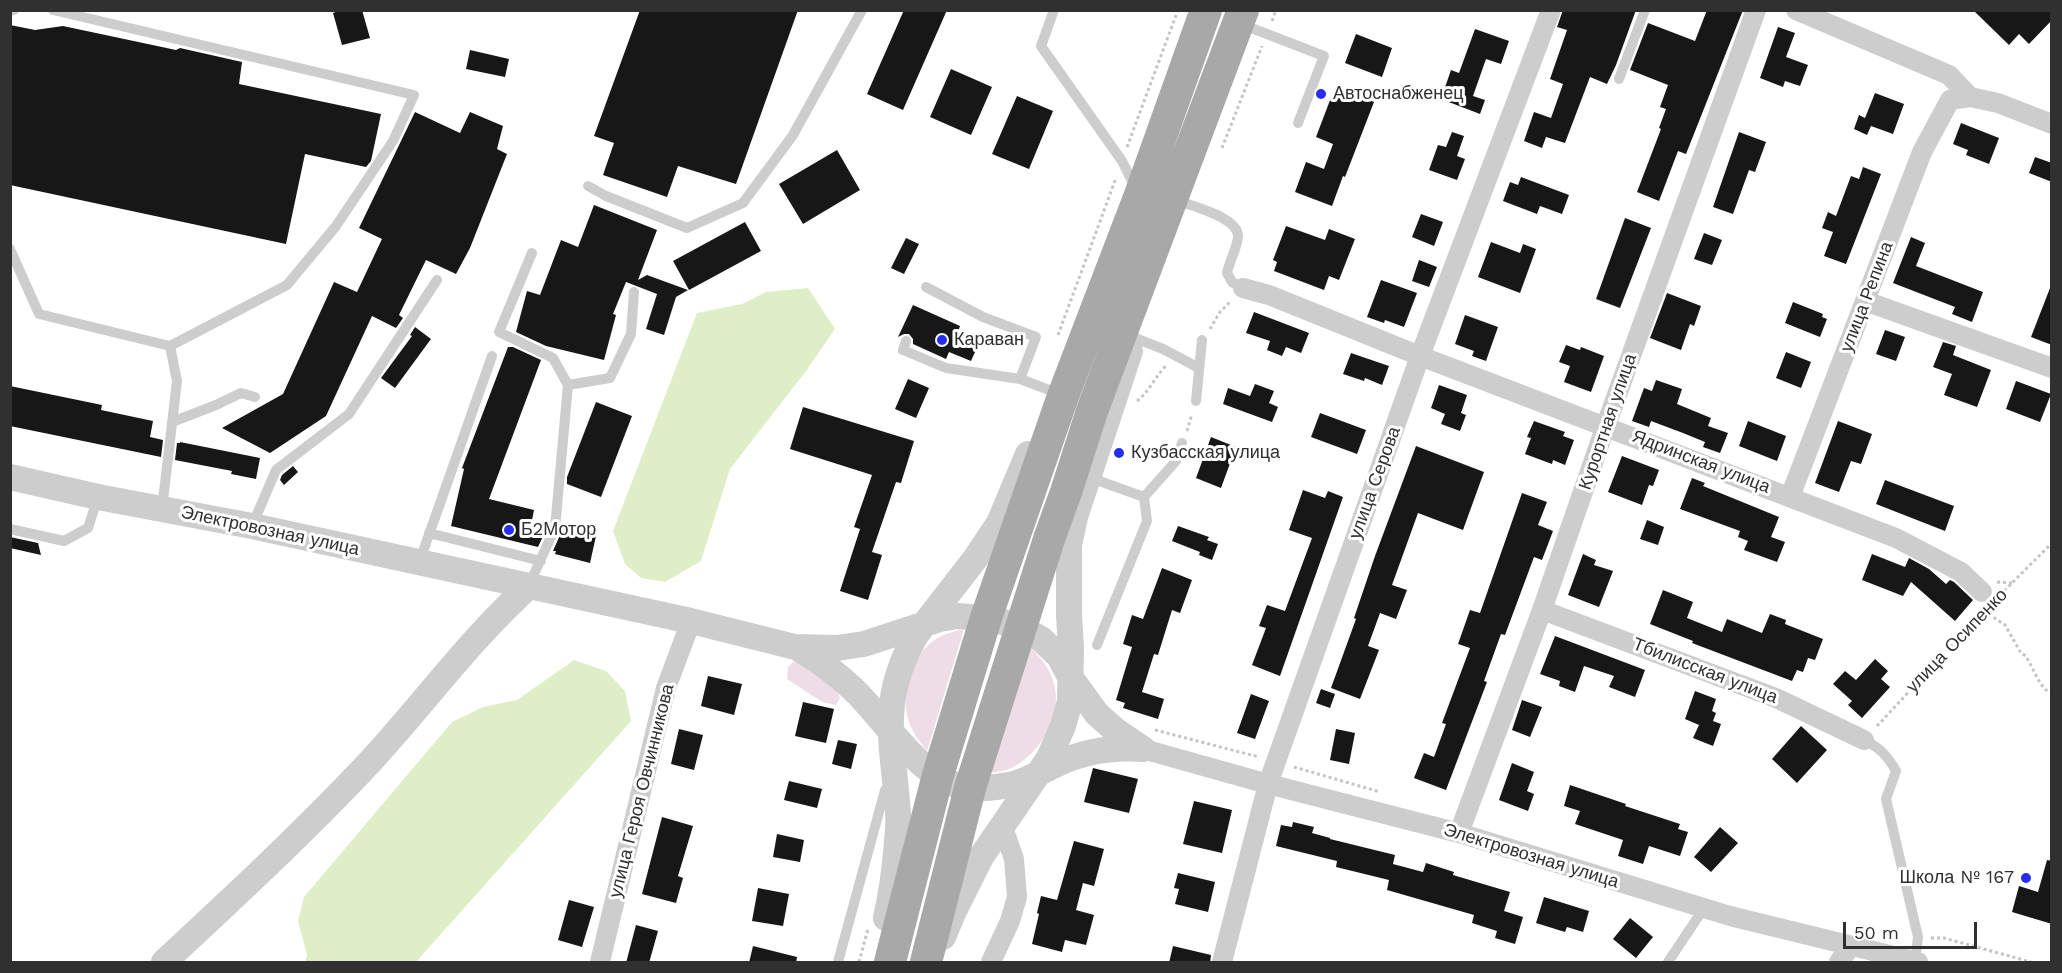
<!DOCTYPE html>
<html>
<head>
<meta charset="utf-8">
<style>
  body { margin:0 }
  #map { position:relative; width:2062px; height:973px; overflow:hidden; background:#fff; font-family:"Work Sans",sans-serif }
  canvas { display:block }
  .frame { position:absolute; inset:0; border:12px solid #303030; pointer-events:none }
  .scale { position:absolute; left:1843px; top:922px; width:134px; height:27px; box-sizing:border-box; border:3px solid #303030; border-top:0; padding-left:8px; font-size:18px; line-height:21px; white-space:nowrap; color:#303030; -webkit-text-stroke:4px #fff; paint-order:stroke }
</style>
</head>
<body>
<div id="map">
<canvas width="2062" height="973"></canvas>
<div class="frame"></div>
<div class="scale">50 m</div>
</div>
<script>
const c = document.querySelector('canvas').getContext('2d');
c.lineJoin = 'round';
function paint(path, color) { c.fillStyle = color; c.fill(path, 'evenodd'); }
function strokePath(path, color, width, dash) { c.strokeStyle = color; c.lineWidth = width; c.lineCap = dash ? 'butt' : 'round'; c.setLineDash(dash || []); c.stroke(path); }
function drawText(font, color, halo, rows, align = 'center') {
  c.font = font + ' "Work Sans",sans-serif'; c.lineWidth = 6; c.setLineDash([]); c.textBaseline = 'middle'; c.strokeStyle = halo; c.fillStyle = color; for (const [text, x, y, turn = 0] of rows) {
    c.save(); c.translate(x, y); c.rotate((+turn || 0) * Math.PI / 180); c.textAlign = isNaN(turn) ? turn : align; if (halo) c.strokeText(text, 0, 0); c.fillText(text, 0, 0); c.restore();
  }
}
paint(new Path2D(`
  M964,629L927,751C921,743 915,736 911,727C904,712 905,696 909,681C919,649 930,636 964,629Z
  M1026,644C1061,672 1066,710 1038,746C1030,755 1021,764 1009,769C1004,771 997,772 991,773Z
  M794,661H801L834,685L840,698L836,705L822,702L787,679L788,667Z`), '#eedde5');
paint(new Path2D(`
  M808,288L835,329L806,371L730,469L701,561L665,582L641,578L625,564L613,531L697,313L742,304L766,292Z
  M574,660L606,671L625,691L631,721L416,962H305L307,955L298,921L304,897L452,722L483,707L517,700Z`), '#deefc8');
paint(new Path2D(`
  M341,10H362L370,38L342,45L333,13Z
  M640,10H798L736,184L678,166L667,197L603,175L614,143L594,136Z
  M904,10H947L903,110L867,94Z
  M1563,10H1636L1616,65L1607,84L1590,77L1565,143L1546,137L1542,148L1524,141L1534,112L1551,118L1563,84L1550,79L1567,30L1557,27Z
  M1707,10H1743L1686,154L1678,151L1659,201L1637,192L1661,129L1659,128L1666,109L1660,107L1668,85L1630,70L1648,23L1695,41Z
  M1973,10H2052V20L2029,44L2019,34L2009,45Z
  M10,25L35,30L63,26L176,50L180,48L242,62L239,84L381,114L371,161L366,167L305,154L286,244L10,185Z
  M1778,27L1795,33L1786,57L1808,65L1800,86L1785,81L1783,87L1760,78Z
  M1475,29L1509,41L1501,64L1486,59L1473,96L1485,100L1480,114L1441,99L1451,70L1459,73Z
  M1356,34L1392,48L1382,77L1345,63Z
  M470,50L509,59L505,77L466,69Z
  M951,69L992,87L971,135L930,117Z
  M1335,87L1374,102L1345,177L1343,176L1332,206L1295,192L1306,162L1324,169L1333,144L1316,137Z
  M1875,93L1904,104L1893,134L1871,126L1867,135L1854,129L1859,115L1865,118Z
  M1017,96L1053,111L1029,169L992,154Z
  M415,112L460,133L470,112L503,126L497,149L507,154L470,248L456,274L426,260L399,315L403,318L396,328L372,316L326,416L270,453L222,428L283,394L334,282L357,292L382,239L359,228Z
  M1961,123L1999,138L1989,164L1966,155L1968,150L1953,144Z
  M1452,132L1464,136L1457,156L1465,159L1457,180L1429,170L1438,145L1446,147Z
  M1739,132L1766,142L1755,172L1749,170L1733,214L1713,207Z
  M837,150L860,190L803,224L779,184Z
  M2035,157L2052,163V182L2029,173Z
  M1863,167L1881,174L1846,264L1824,256L1833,232L1822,228L1828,212L1836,216L1851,176L1859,179Z
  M1521,177L1569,195L1562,214L1540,206L1537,214L1503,201L1510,182L1518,185Z
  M594,205L657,230L638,280L647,275L688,290L676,297L664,335L646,329L657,294L626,282L613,314L616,315L604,360L546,346L516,332L527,291L540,295L561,240L578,247Z
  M1421,214L1443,222L1434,246L1412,237Z
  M1625,218L1651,228L1620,308L1596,299Z
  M745,222L761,251L689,290L673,261Z
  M1286,226L1325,240L1329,229L1355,239L1339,280L1329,276L1324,290L1274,271L1277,262L1273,260Z
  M1704,233L1722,240L1712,265L1694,259Z
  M1911,237L1925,243L1916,266L1983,292L1972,322L1952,314L1955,307L1893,283Z
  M906,238L919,244L904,274L891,268Z
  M1491,242L1520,253L1523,244L1536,249L1520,293L1478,277Z
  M1419,260L1437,267L1429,287L1412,281Z
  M1381,280L1417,293L1404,327L1385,320L1384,323L1367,317Z
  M2050,288H2052V345L2031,337Z
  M1667,293L1701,306L1694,326L1690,324L1681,350L1650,338Z
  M1793,302L1823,314L1822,317L1827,319L1820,337L1785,323Z
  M913,305L960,326L958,332L980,341L971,361L949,352L946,359L913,344V339L909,334H904L898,337Z
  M1254,312L1309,333L1301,353L1286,347L1282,356L1267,350L1270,341L1246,333Z
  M1465,315L1498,327L1486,361L1472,356L1474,351L1455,344Z
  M415,327L431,339L395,388L381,378L412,336L410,335Z
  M1885,330L1905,337L1896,361L1876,354Z
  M1943,342L1956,346L1953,355L1991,370L1977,407L1944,395L1952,374L1933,367Z
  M1566,345L1580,350L1581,347L1604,356L1591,392L1564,382L1570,366L1559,362Z
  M508,347H513L541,360L489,499L534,510L531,525L547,528L538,547L451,526L464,469L462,468Z
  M1786,352L1811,362L1801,388L1776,378Z
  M1351,353L1389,366L1382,385L1365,378L1364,381L1343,374Z
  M908,379L929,388L916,418L895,409Z
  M1656,380L1682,389L1677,404L1711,418L1708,426L1728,433L1720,453L1703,447L1705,442L1683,433L1651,421L1649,427L1632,421L1644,388L1652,391Z
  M2016,381L2051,394L2040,422L2006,409Z
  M1255,384L1274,391L1269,403L1278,407L1272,422L1223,404L1228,388L1250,396Z
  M1439,385L1467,395L1461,413L1466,415L1460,431L1441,424L1445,414L1431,408Z
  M10,386L102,405L101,410L153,421L150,437L163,440L161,457L10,426Z
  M596,402L632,416L601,497L567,484V477Z
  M803,407L914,441L901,483L896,482L872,552L882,555L868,600L840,591L860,529L854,527L872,475L790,449Z
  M1320,413L1366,430L1357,454L1311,437Z
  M1534,421L1565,432L1563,436L1574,440L1565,465L1553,460L1552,464L1525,454L1531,438L1527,437Z
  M1748,421L1786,436L1777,461L1739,446Z
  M1838,421L1872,434L1861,464L1851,461L1839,492L1815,483Z
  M1211,437L1236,447L1221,488L1196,478Z
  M180,442L260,458L256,479L231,474L232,471L175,460L177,443H180Z
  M1416,446L1484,472L1463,530L1418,513L1392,585L1407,590L1396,619L1380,613L1368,646L1379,650L1360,699L1331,688L1356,619L1354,618L1375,556Z
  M1622,456L1659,470L1653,486L1649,485L1642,505L1608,492Z
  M293,466L298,472L284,485L280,480L282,475Z
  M1692,478L1705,483L1703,486L1779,517L1771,537L1785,542L1777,562L1744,550L1748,541L1738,537L1740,531L1680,509Z
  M1885,480L1954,506L1945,531L1876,504Z
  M1303,490L1325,498L1328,491L1343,497L1280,676L1252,665L1266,628L1259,626L1267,605L1285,611L1312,538L1289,530Z
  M1522,493L1547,502L1538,525L1553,531L1542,560L1534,557L1505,635L1501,634L1484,681L1487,682L1446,790L1414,778L1424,753L1434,757L1446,724L1442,723L1470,648L1458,644L1470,610L1480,613Z
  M1647,520L1664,527L1658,545L1640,539Z
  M1178,526L1209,537L1207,540L1218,544L1212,560L1199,555L1200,552L1172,541Z
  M563,528L596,536L590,563L555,554L556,551H553Z
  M10,537L38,543L41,555L10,548Z
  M1583,554L1596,560L1594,565L1613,571L1599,607L1568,595Z
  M1872,554L1905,567L1909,558L1929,569L1946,584L1950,580L1954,582L1973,600L1955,621L1911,582L1903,596L1862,580Z
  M1162,568L1192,580L1180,613L1172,610L1158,655L1154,654L1142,692L1164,699L1158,719L1123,708L1125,703L1116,700L1132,647L1123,644L1132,615L1143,619Z
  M1663,590L1693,602L1687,618L1722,632L1727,619L1762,633L1770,614L1786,620L1785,624L1823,639L1815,660L1808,658L1803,672L1797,670L1792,681L1692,643L1693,641L1650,624Z
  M1555,636L1645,670L1635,697L1609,687L1614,676L1584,666L1575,692L1559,686L1560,681L1540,674Z
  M1875,659L1888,671L1881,679L1890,687L1862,718L1848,705L1852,701L1833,684L1845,671L1856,680Z
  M708,676L742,684L734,715L701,706Z
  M1321,689L1335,694L1330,708L1316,703Z
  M1695,691L1716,699L1712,711L1716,713L1713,721L1721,724L1713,746L1693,738L1699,725L1685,719Z
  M1251,694L1269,701L1255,739L1237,733Z
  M1522,700L1542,707L1530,737L1512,730Z
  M803,702L834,709L826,743L795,736Z
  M1801,726L1827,750L1797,783L1772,759Z
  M679,729L703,735L694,770L671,764Z
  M1336,729L1355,733L1349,764L1330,760Z
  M838,740L857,744L851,769L832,764Z
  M1512,763L1534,772L1527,791L1534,794L1528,811L1499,800Z
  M1093,768L1138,779L1129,813L1084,802Z
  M789,781L822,789L817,808L784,800Z
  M1570,785L1626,804L1625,806L1680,824L1678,829L1688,832L1680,856L1649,846L1643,864L1618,856L1623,840L1575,824L1580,811L1564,806Z
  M1194,801L1232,810L1222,853L1183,844Z
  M662,817L693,826L678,876L683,878L676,903L642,894Z
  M1293,822L1314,827L1312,833L1330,838V839L1395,855L1393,864L1423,872L1426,863L1454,872L1453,875L1510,892L1504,911L1523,917L1515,944L1495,938L1497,931L1472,923L1474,915L1387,890L1389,880L1336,867L1337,861L1276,846L1281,825L1292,827Z
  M1720,827L1738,843L1711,872L1694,857Z
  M777,834L804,840L800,862L773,857Z
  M1074,841L1104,849L1094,886L1083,883L1076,910L1094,915L1086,945L1065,940L1062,952L1032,944L1039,914L1037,913L1041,896L1057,900Z
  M2047,860L2052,861V924L2012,912L2019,886L2038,892Z
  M1178,873L1215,882L1208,912L1175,904L1179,889L1174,888Z
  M758,888L789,894L783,926L752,921Z
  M1544,897L1589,911L1583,932L1567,927L1565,932L1536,923Z
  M569,900L594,907L582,947L558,940Z
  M1630,918L1653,937L1636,958L1613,939Z
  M636,925L658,931L649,963H626Z
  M753,946L797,957L796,963H749Z
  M1173,946L1211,955L1210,963H1169Z`), '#171717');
strokePath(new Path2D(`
  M1272,21L1276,10
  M1127,147L1178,10
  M1222,148L1262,46
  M1210,329L1220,312L1231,301
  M1058,335L1116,178
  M1137,401C1150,391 1155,376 1167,365
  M1187,431L1192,414
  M1997,582L2013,583
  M2000,595L2052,543
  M1988,607L1993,617L2005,625L2021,653L2026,656L2040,683L2046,690L2052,693
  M1877,726L1985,610
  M1155,730L1259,757
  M1294,767L1380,792
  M1931,938H1944L2031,962
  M859,962L868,929`), '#c4c4c4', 3, [3, 3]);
strokePath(new Path2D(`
  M1054,10L1041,46L1122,161L1136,189
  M10,11L14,10
  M1241,24L1324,56L1298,123
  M1619,79L1645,10
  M588,186L606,196L687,228L743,203L793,135L862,10
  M1175,200C1190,205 1238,217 1238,236C1238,247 1229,261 1227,273L1232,282L1243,288
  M10,249L39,314L170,346L287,285L336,226L393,141L414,95L53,10
  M532,253L499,332L553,358L568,385
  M926,287L983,317L1036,337L1020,379L1052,391L1054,401
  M1135,338L1163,349L1199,368
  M906,341L903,350L946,368L1020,379
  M1196,401L1202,340
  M172,422L216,405L241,393L255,397
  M1088,477L1144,497
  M162,509L177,381L170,346
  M252,526L276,470L349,414L437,280
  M10,529L64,541L88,528L98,497
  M429,533L541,561
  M419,563L492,356
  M529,585L555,528L568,385L610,378L631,334L634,292
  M1097,645L1147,521L1144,497L1176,461L1182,443
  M1864,740C1880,748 1887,755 1896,771L1886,799L1918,937L1915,962
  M838,962L885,790L893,784
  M1668,962L1704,908`), '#cdcdcd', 10);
strokePath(new Path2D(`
  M1796,10L1949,75L1970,97
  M1243,288L1269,295L1420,356L1896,538L1961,572L1982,592
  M1865,301L2052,368
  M1790,497L1922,152L1950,100L1970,97L1998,103L2052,124
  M1542,610L1776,698L1864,740
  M1143,749L1268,784L1459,833L1730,916L1918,962
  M1459,833L1542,610L1606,425L1756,10
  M600,962L666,688L691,621
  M991,962L1010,921L1017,897L1014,859L1006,836L999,830
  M1222,962L1268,784L1420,356L1551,10
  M1839,962L1851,946`), '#cdcdcd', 20);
strokePath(new Path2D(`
  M10,477L98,497L252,526L691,621L795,647L837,648L864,644L940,619L957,616L986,618L1003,622L1020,627L1041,639L1059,656L1070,677L1097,714L1115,730L1143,749
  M798,648C818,660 836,673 853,689C886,720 919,780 968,788C981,790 997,787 1009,785C1026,782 1040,772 1055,765C1083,751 1113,747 1143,749
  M886,918C892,892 895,867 897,841C898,832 899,822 898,813C893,744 878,701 916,635L975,559L999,523L1028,454
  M943,937L953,913L981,857L1049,758L1063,726L1070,701L1071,648L1069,615V545L1075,517L1130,351
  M164,962C233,898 302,834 367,765C422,706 469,640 529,586`), '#cdcdcd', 26);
strokePath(new Path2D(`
  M890,962L938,775L986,618L1063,396L1140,195L1206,10
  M926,962L970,788L1049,539L1066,492L1092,411L1243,10`), '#a8a8a8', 32);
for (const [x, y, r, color] of [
  [1321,94,6,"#272cf2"],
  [942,340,6,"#272cf2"],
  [1119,453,6,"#272cf2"],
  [509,530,6,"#272cf2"],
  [2026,878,6,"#272cf2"]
]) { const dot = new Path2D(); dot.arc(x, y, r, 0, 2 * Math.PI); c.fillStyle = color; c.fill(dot); strokePath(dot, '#fff', 2); }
drawText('18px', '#303030', '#fff', [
  ["Автоснабженец",1333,94],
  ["Караван",954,340],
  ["Кузбасская улица",1131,453],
  ["Б2Мотор",521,530],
  ["Школа № 167",2014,878,"right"]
], 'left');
drawText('18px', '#303030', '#fff', [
  ["улица Репина",1867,297,-69],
  ["Курортная улица",1608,422,-71],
  ["Ядринская улица",1701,462,21],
  ["улица Серова",1375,483,-70],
  ["Электровозная улица",270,531,12],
  ["улица Осипенко",1957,641,-46],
  ["Тбилисская улица",1705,671,21],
  ["улица Героя Овчинникова",642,791,-76],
  ["Электровозная улица",1531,856,17]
]);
</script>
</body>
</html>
